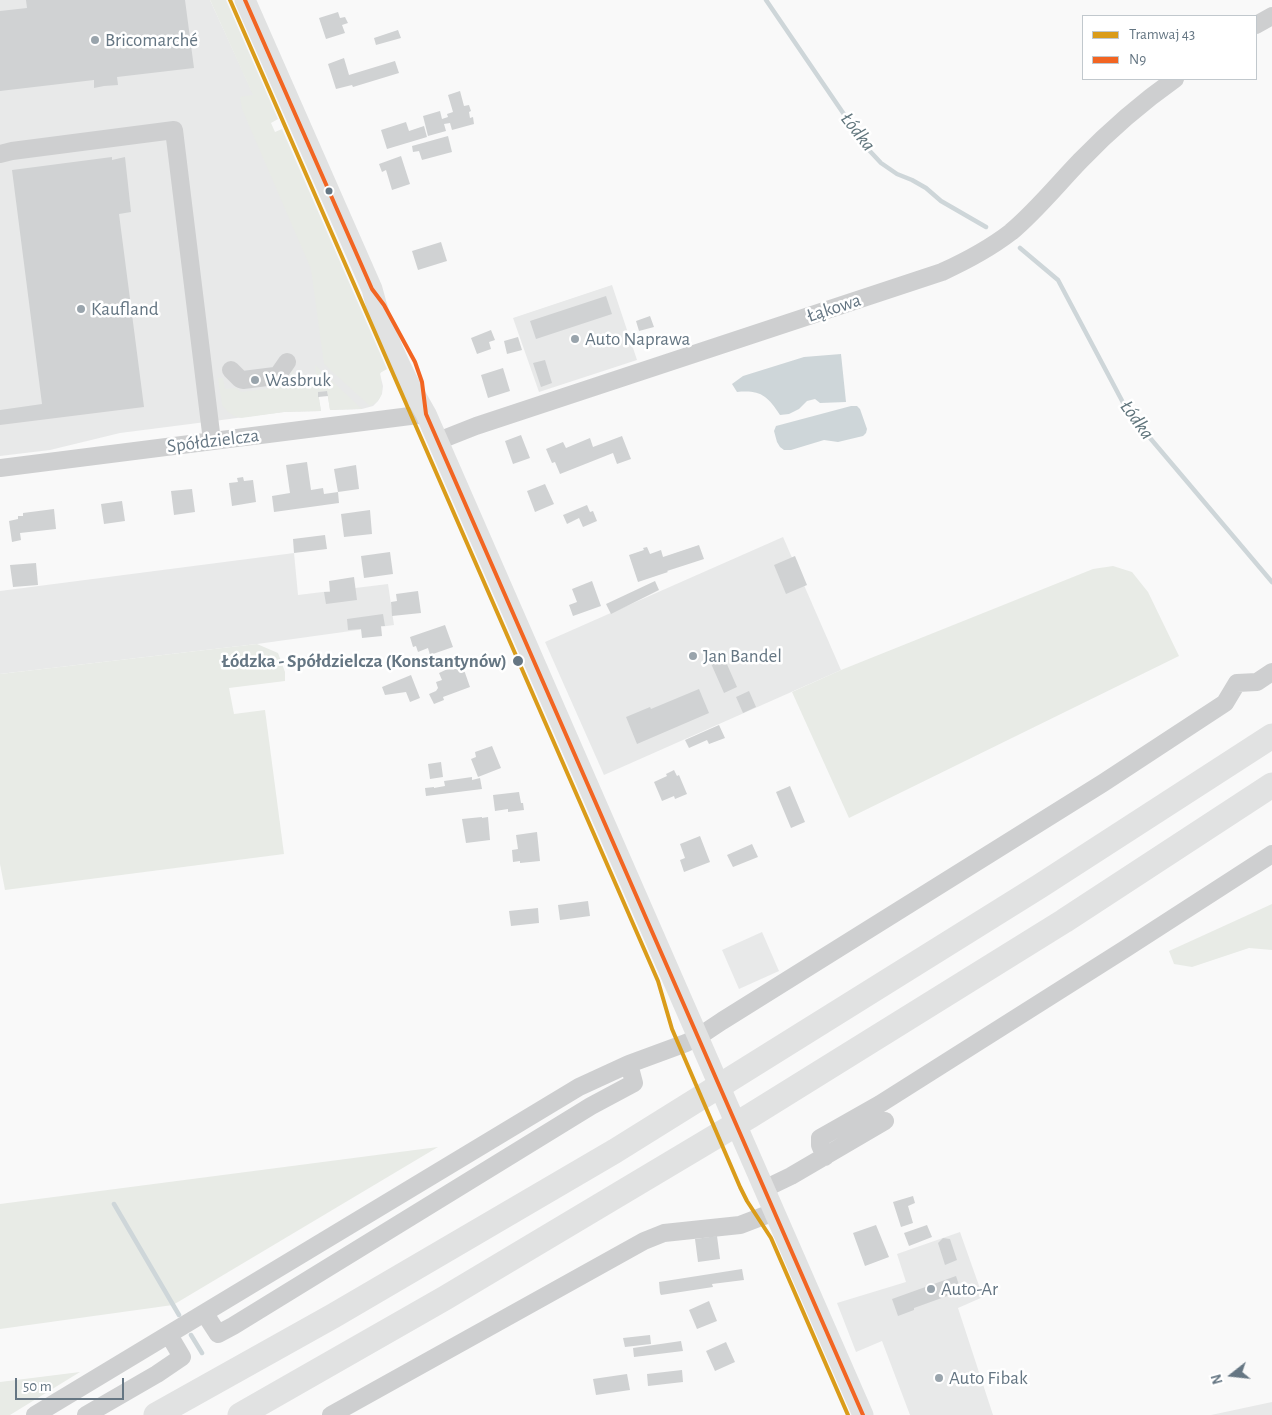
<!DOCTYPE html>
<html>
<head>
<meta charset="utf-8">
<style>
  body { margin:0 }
  #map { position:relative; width:1272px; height:1415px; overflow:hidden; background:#f9f9f9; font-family:"Alegreya Sans",sans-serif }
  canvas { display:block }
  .legend { position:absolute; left:1082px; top:15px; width:175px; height:65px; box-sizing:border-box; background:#fff; border:1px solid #c1c8cd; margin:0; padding:6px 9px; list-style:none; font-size:15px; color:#657683 }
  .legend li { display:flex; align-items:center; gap:10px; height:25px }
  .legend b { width:25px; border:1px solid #c1c8cd }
  .north { position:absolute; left:1207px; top:1350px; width:50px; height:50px; -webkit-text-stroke:4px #fff; paint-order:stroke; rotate:254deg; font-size:14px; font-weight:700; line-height:20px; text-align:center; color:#657683 }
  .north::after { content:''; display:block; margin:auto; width:18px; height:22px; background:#657683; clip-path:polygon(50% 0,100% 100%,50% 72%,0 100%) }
  .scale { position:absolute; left:15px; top:1378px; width:109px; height:22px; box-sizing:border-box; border:2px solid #657683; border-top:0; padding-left:6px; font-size:15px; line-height:18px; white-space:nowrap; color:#657683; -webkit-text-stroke:4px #fff; paint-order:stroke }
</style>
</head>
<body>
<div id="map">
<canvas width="1272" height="1415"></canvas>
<ul class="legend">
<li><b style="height:6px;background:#da9c1a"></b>Tramwaj 43</li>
<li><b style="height:6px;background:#f26522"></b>N9</li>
</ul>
<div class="north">N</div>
<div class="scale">50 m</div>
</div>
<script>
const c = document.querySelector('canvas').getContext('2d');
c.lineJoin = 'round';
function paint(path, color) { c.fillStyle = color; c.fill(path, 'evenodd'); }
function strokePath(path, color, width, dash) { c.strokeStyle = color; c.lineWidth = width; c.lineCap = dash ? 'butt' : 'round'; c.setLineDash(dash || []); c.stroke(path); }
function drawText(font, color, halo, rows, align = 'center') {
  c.font = font + ' "Alegreya Sans",sans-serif'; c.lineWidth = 5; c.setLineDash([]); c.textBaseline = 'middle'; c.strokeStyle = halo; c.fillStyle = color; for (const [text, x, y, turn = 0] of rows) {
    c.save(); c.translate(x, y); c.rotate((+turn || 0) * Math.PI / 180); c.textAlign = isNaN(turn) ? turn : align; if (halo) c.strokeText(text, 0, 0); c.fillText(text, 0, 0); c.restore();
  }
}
paint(new Path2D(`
  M0,0H210L381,372L380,374L383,386L382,394L378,401L373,406L362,409L330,410L327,391L318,392L321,411L284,412L120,433L50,450L0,456Z
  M612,285L637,360L539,392L513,318Z
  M783,537L841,670L604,775L545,642Z
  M294,553L298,595L388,584L394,625L257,644L0,674V591Z
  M762,932L779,971L739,989L722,950Z
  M960,1232L983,1297L958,1308L993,1415H910L882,1341L856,1352L837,1303L906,1282L897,1254Z
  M1272,1402V1415H1211Z`), '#e8e9e9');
paint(new Path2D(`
  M210,0H226L278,119L271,123L275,132L282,129L387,369L380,373C381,387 387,398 370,406L324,364L311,269L242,109L240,97L253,95Z
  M315,365L362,409L330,410L327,391L318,392L321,411L284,412L241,418L234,416L227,411L222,405L218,378H223L225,389L236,388L241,392L283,387L293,369L294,379L316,377Z
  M1113,566L1132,572L1148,592L1179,656L849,818L792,692L841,670L1093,569Z
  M257,644L278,653L285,672V681L229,688L234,714L265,710L284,854L5,890L0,864V674Z
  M1272,904V950L1249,948L1192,967L1174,964L1169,951Z
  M438,1147L173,1305L0,1329V1204Z
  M80,1372L10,1415H0V1382Z`), '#e8ebe6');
paint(new Path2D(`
  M841,354L846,402L820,403L815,399L807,401L799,409L789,414L780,415C767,395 760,390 737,392L732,384L743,376L804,357Z
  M851,406H857L860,409L867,429L866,433L863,436L838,442L824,440L791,450H784L780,447L777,442L774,431L776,426Z`), '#ced6d9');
strokePath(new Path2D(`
  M766,0L867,148L881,163L897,174L912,180L926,188L941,201L986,227
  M1020,248L1058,280L1128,412L1272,582
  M114,1204L179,1315
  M191,1335L202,1353`), '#ced6d9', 4.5);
paint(new Path2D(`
  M26,0H185L194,68L117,77L118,85L104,86L94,88V80L0,91V11L27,8Z
  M338,12L340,18L345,17L348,23L342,25L345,33L326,39L319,18Z
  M398,30L401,38L376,45L374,38Z
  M344,58L349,75L395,61L399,73L353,87L352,85L336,89L328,64Z
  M460,91L464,106L469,105L471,111L469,112L470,118L473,117L474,124L452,130L450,123L444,124L446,131L428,136L423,116L440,111L442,119L448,117L447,114L453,112L448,95Z
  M406,122L409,131L424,126L427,137L387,149L381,130Z
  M448,136L452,152L422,160L419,151L413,152L412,146Z
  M401,156L410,184L392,190L386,170L382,172L379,164Z
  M112,157V160L125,157L131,212L119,214L144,407L0,425V410L42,404L12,170Z
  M441,242L447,261L418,270L412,251Z
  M606,296L612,314L536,339L530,321Z
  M650,316L654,327L639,331L636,321Z
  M491,330L495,340L489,342L491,349L477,354L471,338Z
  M518,337L522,350L507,354L504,341Z
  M545,360L552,383L541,387L533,363Z
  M503,368L510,391L488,398L481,375Z
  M327,391L328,396L318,397V392Z
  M521,435L530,458L513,464L505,441Z
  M622,436L631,459L617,464L613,453L560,474L555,462L552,463L546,449L563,442L566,448L590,438L593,447Z
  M307,462L311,490L323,488L324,494L338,492L339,503L274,512L272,496L290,493L286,465Z
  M356,465L359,489L338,492L334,469Z
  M243,477L244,481L253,480L256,502L232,506L229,483L238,482L237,478Z
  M545,484L554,504L535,512L527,491Z
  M192,489L195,512L174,515L171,491Z
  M122,501L125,521L104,524L101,504Z
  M587,505L590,512L593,511L597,521L583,527L579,518L567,524L563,515Z
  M54,509L56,529L20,533L21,540L12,542L9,521L18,519V516H23V513Z
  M370,510L372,534L344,537L341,514Z
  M325,535L327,549L294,553L293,539Z
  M699,545L704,559L667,571L668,572L638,582L629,555L644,550L643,548L647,547L650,554L661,550L663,557Z
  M390,552L393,574L364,578L361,556Z
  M795,556L807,585L786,594L774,565Z
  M36,563L38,585L13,587L10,565Z
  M354,577L357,600L326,604L324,592H330L329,581Z
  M592,581L601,606L573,616L569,605L577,602L572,589Z
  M655,581L659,590L611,614L606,604Z
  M418,591L421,613L392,616L391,602L397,601L396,594Z
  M383,614L385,626H381L382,636L362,638L361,629L348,630L347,619Z
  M445,625L453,647L430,655L428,648L418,652L416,646L413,647L410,637Z
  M722,653L737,687L724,693L709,659Z
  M454,666L455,669L463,667L470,687L443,697L444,700L434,704L429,694L436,691L438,688L436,682L442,680L439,673Z
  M411,675L420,698L410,702L406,692L385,695L382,687Z
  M699,689L709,713L637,744L626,717L650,707L651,709Z
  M749,691L756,707L743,713L736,697Z
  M719,725L725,738L709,744L707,740L689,748L685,740Z
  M492,746L501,768L478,777L471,759L476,757L475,752Z
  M441,762L443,777L430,779L428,764Z
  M674,770L677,776L679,775L687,794L675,799L674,796L662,801L654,782L667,776L666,774Z
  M472,777V780L480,778L482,789L426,796L425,788L434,787V788L445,786L444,781Z
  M790,786L805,822L791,828L776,792Z
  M519,792L521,803H523L524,810L508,812V809L495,811L493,795Z
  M482,817V818L488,817L490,840L466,843L462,819Z
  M537,832L540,861L520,863V861L513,862L512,850L518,849L516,835Z
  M700,836L710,862L684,872L680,860L685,858L680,844Z
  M752,844L758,857L733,867L727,855Z
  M588,901L590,916L560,920L558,905Z
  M538,908L539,923L511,926L509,911Z
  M913,1196L915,1203L908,1206L913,1223L901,1227L893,1202Z
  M876,1225L889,1257L865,1266L853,1233Z
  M927,1225L932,1237L909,1246L904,1233Z
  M717,1236L720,1259L698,1262L695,1239Z
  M943,1238L950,1239L957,1260L945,1265L938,1243Z
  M742,1269L744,1280L712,1284L713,1287L661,1295L660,1293L659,1282Z
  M956,1276L961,1291L914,1308V1310L898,1316L892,1299Z
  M709,1301L717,1321L697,1329L689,1310Z
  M650,1335L651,1344L625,1347L623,1338Z
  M681,1341L683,1351L634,1357L633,1348Z
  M726,1342L735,1362L715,1371L706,1351Z
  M682,1370L683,1382L648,1386L647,1374Z
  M627,1374L630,1390L596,1395L593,1379Z`), '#d0d2d3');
strokePath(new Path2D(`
  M1256,25L1272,16
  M0,154L12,151L174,130L212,441
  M231,370L240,379L243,380L275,376L278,375L287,362
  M438,441L476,426L942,272C966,261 989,249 1011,232C1036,211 1057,185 1080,161C1109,131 1141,103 1175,79
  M0,468L426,414
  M825,1157L820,1145V1138L880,1104L1125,949L1272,854
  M764,1189L791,1176L885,1121
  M205,1314L218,1334L233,1326L591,1106L634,1083L629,1064
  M35,1415L579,1087L629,1064L686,1043L698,1037L722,1021L1103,783L1225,703L1237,683L1257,682L1272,672
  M86,1415L157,1374L182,1357L169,1335
  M331,1415L644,1241L664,1233L740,1225L774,1212`), '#cecfd0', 18);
strokePath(new Path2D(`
  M245,0L372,289C383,333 403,375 426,414L863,1415`), '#e1e2e2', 21);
strokePath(new Path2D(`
  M156,1415L333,1316L615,1151L1040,886L1272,736
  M240,1415L445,1298L750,1116L1064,921L1272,785`), '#e1e2e2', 25);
strokePath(new Path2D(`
  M245,0L372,289L384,305L415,362L422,382L426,414L863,1415`), '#f26522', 4);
strokePath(new Path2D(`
  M230,0L658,981L672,1029L740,1187L747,1201L771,1238L848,1415`), '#da9c1a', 4);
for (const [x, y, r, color] of [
  [95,40,5,"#99a4ac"],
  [329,191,4.5,"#657683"],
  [81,309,5,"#99a4ac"],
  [575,339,5,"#99a4ac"],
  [255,380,5,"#99a4ac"],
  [693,656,5,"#99a4ac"],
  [518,661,6,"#657683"],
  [931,1289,5,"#99a4ac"],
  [939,1378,5,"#99a4ac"]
]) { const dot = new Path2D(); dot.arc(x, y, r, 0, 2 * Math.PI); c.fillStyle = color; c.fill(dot); strokePath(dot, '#fff', 2); }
drawText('19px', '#657683', '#fff', [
  ["Bricomarché",105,40],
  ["Kaufland",91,309],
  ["Auto Naprawa",585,339],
  ["Wasbruk",265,380],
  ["Jan Bandel",703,656],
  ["Auto-Ar",941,1289],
  ["Auto Fibak",949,1378]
], 'left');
drawText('19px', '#657683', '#fff', [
  ["Łąkowa",834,308,-18],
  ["Spółdzielcza",213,441,-7]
]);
drawText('bold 19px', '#657683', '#fff', [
  ["Łódzka - Spółdzielcza (Konstantynów)",507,661]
], 'right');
drawText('italic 20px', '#60757c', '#fff', [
  ["Łódka",858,132,52],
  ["Łódka",1137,420,54]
]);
</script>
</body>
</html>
